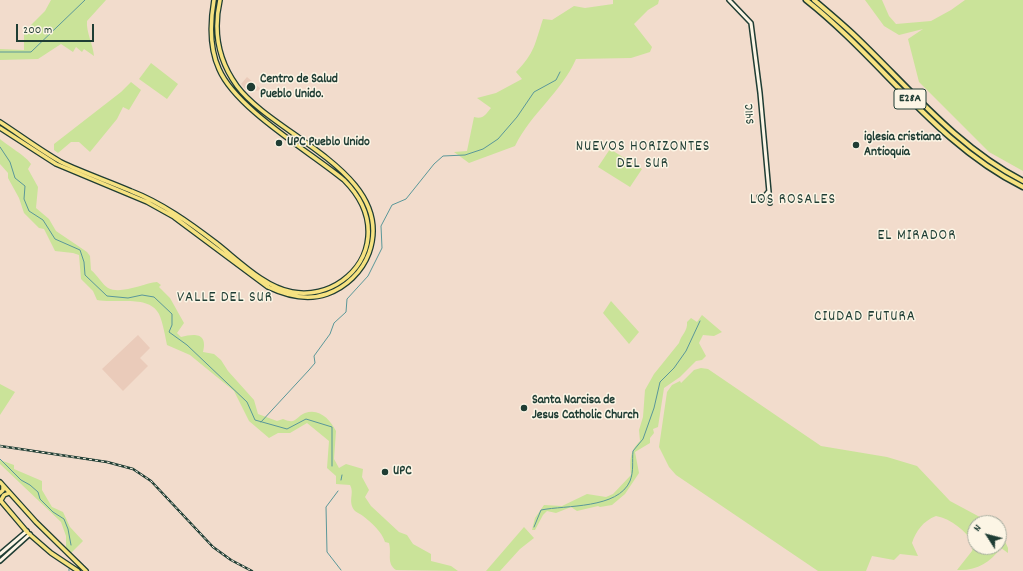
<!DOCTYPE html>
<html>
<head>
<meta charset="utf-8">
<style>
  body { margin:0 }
  #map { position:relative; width:1023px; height:571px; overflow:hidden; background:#f2dccc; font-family:Dekko,sans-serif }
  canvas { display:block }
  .north { position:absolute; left:967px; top:515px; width:40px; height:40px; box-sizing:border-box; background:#fcf5e5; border:1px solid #a4ab9e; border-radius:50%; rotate:306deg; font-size:11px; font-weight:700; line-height:16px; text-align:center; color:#1f3d34 }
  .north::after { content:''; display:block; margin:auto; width:14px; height:18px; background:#1f3d34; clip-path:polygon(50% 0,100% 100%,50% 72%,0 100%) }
  .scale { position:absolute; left:16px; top:24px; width:78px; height:18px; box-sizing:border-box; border:2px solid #1f3d34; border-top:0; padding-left:5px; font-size:12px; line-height:14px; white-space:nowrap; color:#1f3d34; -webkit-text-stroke:3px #fcf5e5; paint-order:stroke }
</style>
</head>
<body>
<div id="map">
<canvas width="1023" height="571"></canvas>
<div class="north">N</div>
<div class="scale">200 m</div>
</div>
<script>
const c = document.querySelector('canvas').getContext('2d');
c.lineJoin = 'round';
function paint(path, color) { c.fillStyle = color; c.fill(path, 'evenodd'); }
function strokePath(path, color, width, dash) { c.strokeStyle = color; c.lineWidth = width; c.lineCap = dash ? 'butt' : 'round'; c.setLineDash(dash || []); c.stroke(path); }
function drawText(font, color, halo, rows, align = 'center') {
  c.font = font + ' Dekko,sans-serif'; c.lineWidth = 3; c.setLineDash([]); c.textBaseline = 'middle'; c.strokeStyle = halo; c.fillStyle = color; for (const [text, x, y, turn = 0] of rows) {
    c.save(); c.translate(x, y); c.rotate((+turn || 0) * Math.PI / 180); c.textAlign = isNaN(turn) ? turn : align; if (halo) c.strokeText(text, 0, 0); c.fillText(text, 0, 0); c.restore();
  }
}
paint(new Path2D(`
  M247,77L262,90L248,92L241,84Z
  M138,335L150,348L140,358L148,366L123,391L102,369Z`), '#eacbba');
paint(new Path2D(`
  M51,0H106L87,21C86,32 93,44 94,56L84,49L82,52L76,47L73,52L61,44L38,59L0,60V49L24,50V32L45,11Z
  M613,0H659L658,4L648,10L634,24L652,47L650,52L631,58L576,59C561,93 531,113 515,146L469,163L454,152L467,151L474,117C483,120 486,114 491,108L477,98L496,93L522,79L516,72C535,53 535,43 543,19L552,20L574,6L585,8L613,4Z
  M865,0H882L889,16L896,24L931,21L951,10L965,0H1023V171L989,152L919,82L908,39L923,29L899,35L884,26Z
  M151,63L178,84L167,99L139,79Z
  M131,82L141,90L129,110L123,107L117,119L90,152L79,142H71L58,153L54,150V144L121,92Z
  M0,139C7,145 27,157 31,164L28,169L38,187L36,208L49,219L56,231L87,252L90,256L91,270C97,275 103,285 108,288C121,295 144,283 157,282L161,285L159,287L170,298L184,323L177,333L181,337C195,333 208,333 203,352L214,354L221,360L228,371L254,400L258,414L277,421L283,419C297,425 295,417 305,413C320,408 330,420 336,431L334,459L339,468L346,464L363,469L362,477L369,490L365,497L371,506L399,532L407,535L413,544L431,554V561L451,566L458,571L396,570C386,563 392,554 389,543L385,542C382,532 371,522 363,516C361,514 357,513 355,511C347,501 355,494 350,485L336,484V476L327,468L329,441L307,423L290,433H278L269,438L249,421L234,391L190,355L167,345C165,335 163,323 159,314C149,294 115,304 97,300L93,291L81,279L79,255L73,253L55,251L44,229L39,228L24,213L19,198L8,178V173L0,164Z
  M610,149L642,169L630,187L598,167Z
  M611,301L639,332L629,344L603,313Z
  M702,315L722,332L714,336L703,335L699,343L706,356L702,360L696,361L680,377L664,388L658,427L653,429L654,433L650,438V443L635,452L639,473L625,494L612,505L600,507L598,506L577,511L571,507L556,513L547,511L543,515L535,530H532L535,518L544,505L562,506L587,494L606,497L613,494L631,475C630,461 629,452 640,441L639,430L643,417L645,390L654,374L679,343C681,335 688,331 687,322L691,318L697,322Z
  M701,368L708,369L821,446L887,457L917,466L950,501L991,523H975V547H999V528L1008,548V553L1001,548C989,563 977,571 957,570L972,551L974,543C965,531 952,519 936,516C923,521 916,531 912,543L918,556L900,554L894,560L872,556L866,571H818L676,475L669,467L659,447L667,392L672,385L680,381L681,383L694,370Z
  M0,384L15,392L0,415Z
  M0,460L14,465V469L42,481V490L52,507L63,512L70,527L83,541L70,554L66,549V536L61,522L0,464Z
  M524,527L534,538L520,549L500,571H486Z`), '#cae399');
strokePath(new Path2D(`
  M0,52H31L85,0
  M0,147L10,162L15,178L25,186L24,199L29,211L43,220L55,239L80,250L84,262L85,275L107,296L128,298L142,295L154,297L172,314V325L169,332L187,345L247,402L255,420L287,429L306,419L332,427V466
  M261,422L309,370L315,363L314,356L330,334L334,323L346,312L347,299L368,276L382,248L381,226L392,205L406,199L434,164L443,156L465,155L483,149L498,139L517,117L534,92L556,80L560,72
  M0,459L21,480L30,485L38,492L40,499L53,512L64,519L68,529L71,545
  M341,480L342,475
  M338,491L326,507L327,552L341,570
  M534,527L541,510C566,505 618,509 630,481C634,471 632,461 633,451L643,439L654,408L660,382L674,368L686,351L700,321
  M69,571V569`), '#5a9799', 1);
const secondary = new Path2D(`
  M729,0L751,23L760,93L770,203
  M759,197H764L768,192
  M0,554L27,531
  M0,561L30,534`);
const primary = new Path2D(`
  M0,122C20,135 40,150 61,162C84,173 108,181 131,191C162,203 190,223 216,243C238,260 264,287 292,292C328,299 365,273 368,237C370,214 359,195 344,180C309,151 236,109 219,69C209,47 210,23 214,0
  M0,128L56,164L147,202L174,217L268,287C287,296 307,301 327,294C346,287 362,272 369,253C397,174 274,136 237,86C218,60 213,31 220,0
  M0,482L36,522L86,571
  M0,493L3,490V486
  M0,500L28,533L51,553L78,571
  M1,500L4,495L9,493`);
const highway = new Path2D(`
  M806,0C881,59 936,144 1023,187
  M814,0C827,11 840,22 853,34C908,86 955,146 1023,181`);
strokePath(secondary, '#1f3d34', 6);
strokePath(primary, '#1f3d34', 6);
strokePath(highway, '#1f3d34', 7);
strokePath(secondary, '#fcf5e5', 3);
strokePath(primary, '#f6e281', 3.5);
strokePath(highway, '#f6e281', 4);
const rail = new Path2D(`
  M0,446L107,462L133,469L151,481L213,547L231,560L252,571`);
strokePath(rail, '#1f3d34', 2.5);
strokePath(rail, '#fcf5e5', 1, [3]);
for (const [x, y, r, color] of [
  [251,87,5,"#1f3d34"],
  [279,143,4,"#1f3d34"],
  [856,145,4,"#1f3d34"],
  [524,408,4,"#1f3d34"],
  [385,472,4,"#1f3d34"]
]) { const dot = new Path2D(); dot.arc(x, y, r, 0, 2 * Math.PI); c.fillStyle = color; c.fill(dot); strokePath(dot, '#fcf5e5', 1.5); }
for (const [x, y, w] of [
  [910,99,32]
]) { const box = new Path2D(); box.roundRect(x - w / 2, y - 10, w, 20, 3); c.fillStyle = '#fcf5e5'; c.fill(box); strokePath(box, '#1f3d34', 1); }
drawText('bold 12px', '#1f3d34', null, [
  ["E28A",910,99]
]);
drawText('bold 13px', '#1f3d34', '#fcf5e5', [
  ["Centro de Salud",260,80],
  ["Pueblo Unido.",260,95],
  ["iglesia cristiana",864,138],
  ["Antioquia",864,153],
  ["UPC Pueblo Unido",287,143],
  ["Santa Narcisa de",532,401],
  ["Jesus Catholic Church",532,416],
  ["UPC",393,472]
], 'left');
drawText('13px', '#1f3d34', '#fcf5e5', [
  ["S41C",751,114,-94]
]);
c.letterSpacing = '1px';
drawText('15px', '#1f3d34', '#fcf5e5', [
  ["NUEVOS HORIZONTES",643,148],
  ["DEL SUR",643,165],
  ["LOS ROSALES",793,201],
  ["EL MIRADOR",917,237],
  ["VALLE DEL SUR",225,299],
  ["CIUDAD FUTURA",865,318]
]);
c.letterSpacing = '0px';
</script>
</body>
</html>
